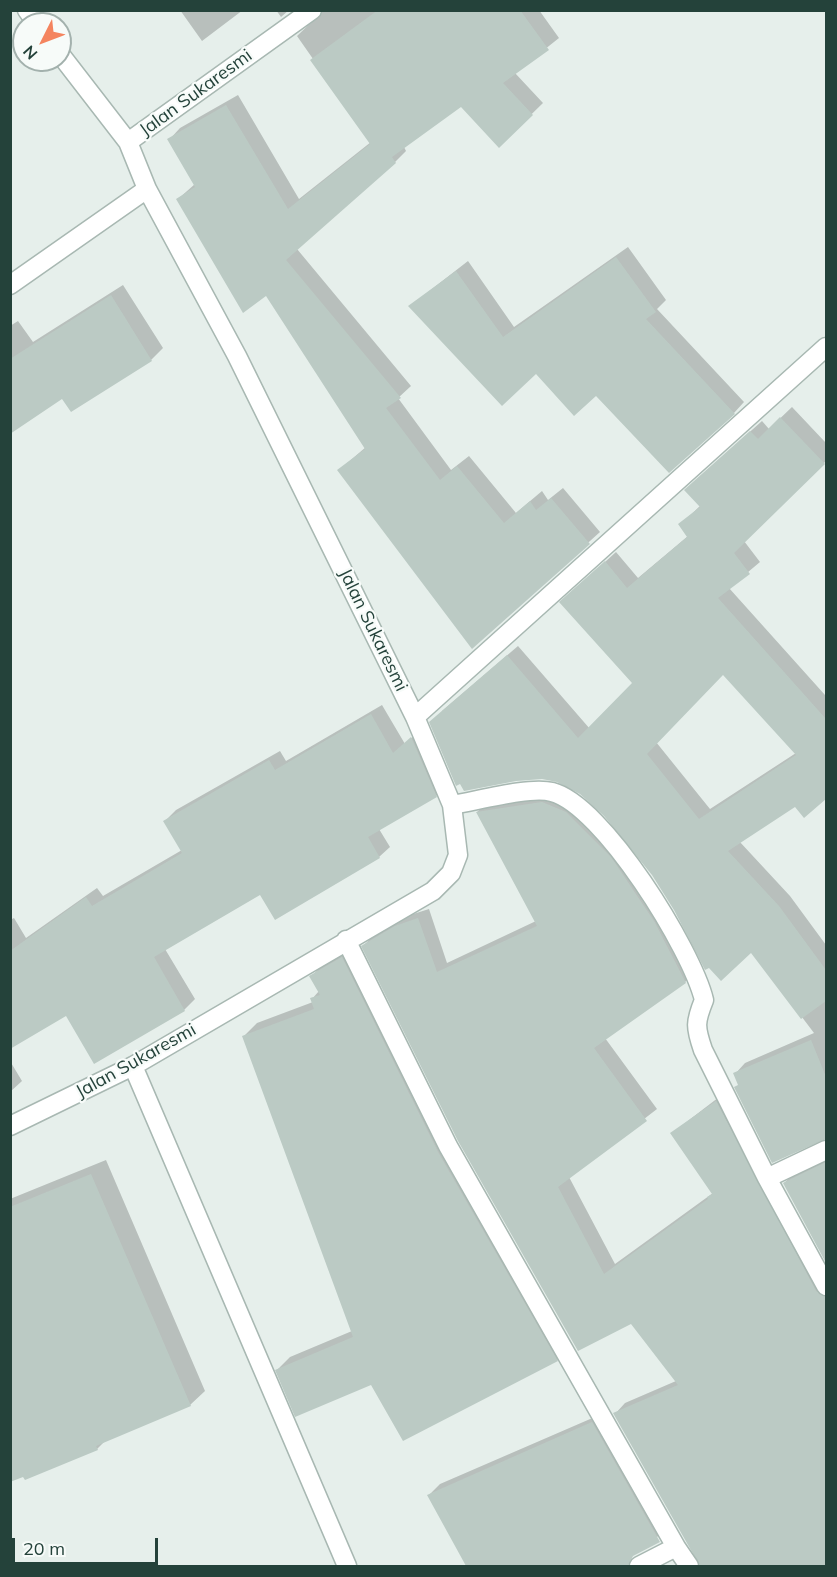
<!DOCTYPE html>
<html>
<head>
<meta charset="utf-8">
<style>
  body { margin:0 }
  #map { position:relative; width:837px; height:1577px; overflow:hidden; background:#e6efeb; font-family:Mulish,sans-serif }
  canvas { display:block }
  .frame { position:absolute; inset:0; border:12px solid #24423a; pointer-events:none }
  .north { position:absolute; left:12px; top:12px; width:60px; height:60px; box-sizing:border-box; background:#f7fbf9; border:2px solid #a3b1ad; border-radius:50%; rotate:228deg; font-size:16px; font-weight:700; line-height:24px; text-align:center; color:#24423a }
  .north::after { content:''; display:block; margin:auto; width:21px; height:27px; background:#f4845f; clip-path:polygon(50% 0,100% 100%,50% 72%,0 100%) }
  .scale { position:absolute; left:12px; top:1538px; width:146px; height:27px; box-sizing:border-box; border:3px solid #24423a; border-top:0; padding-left:8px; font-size:18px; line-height:21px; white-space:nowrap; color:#24423a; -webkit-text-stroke:4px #f7fbf9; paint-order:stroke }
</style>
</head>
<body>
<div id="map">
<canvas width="837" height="1577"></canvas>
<div class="frame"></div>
<div class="north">N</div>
<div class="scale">20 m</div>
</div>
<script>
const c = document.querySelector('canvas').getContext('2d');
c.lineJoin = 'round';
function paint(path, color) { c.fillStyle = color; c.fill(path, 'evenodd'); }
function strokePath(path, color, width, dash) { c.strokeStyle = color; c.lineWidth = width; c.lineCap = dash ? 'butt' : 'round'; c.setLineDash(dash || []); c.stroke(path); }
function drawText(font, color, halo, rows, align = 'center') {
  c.font = font + ' Mulish,sans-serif'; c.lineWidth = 4.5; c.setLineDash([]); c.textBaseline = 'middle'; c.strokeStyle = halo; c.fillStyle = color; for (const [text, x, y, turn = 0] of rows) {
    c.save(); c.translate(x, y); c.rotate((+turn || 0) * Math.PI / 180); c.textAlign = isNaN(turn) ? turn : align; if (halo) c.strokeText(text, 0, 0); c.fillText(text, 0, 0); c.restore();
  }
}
paint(new Path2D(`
  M180,10H243L202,41Z
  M276,10H289L281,17Z
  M324,10H539L559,38L515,73L543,103L499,146L461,106L404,147L406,151L395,162L297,249L411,386L398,398L451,470L469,456L516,513L542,491L548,500L563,488L600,532L472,647L339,470L366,447L266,293L178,199L195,184L169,140L180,128L238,95L299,199L371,142L297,36Z
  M628,247L666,300L657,309L744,402L734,413L536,372L410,306L468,261L514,327Z
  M123,285L163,348L151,360L71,410L63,397L10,432V326L18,321L33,342Z
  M792,407L826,443V461L744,541L760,562L729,588L825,695L826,693V797L805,816L795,805L739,841L790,896L826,945V1139L821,1138L739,1084L735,1074L745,1063L814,1033L752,951L675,909L653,875L605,815L581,793L442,711L518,646L590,729L634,683L572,592L616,552L638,578L688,536L680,525L701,505L697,479L762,421L769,429ZM723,673L796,753L710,809L656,742Z
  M382,705L405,744L422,728L446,786L436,796L379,829L390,847L379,857L261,893L165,949L195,999L184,1010L67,1014L10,1048V920L14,918L26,938L97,888L103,896L182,850L165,821L176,810L280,751L286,761Z
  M531,793L577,802L696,971L685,982L605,1038L657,1109L569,1177L615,1264L713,1193L672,1133L727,1091L826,1281V1566H716L703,1542L615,1414L625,1403L676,1381L363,946L374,935L407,916L429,909L447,963L536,921L477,812L488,802Z
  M355,945L451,1138L570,1347L557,1360L371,1384L277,1370L290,1357L352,1331L244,1036L257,1023L313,1002L312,999L319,991L311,977L324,963Z
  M10,1061L22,1081L10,1092Z
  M826,1158V1260L784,1183L795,1173Z
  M106,1160L205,1391L190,1405L106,1440L97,1449L10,1373V1199Z
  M604,1413L668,1526L657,1537L607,1566H468L429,1495L440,1484Z`), '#0003');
paint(new Path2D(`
  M378,10H520L549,50L503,83L533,115L499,148L461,107L392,157L396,163L286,260L401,398L386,408L440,480L457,466L504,523L530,501L536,510L551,498L590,544L472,649L337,470L365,449L266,296L243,313L176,199L195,187L167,139L226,105L288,209L370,144L310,60Z
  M616,257L656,312L646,319L735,414L669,473L596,396L574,416L536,374L502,406L408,306L456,271L503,337Z
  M111,295L152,361L71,412L62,399L10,434V359Z
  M780,417L825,464L734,553L750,574L718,598L826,719V799L804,818L795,807L728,851L779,906L826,970V1001L801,1019L751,953L721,981L709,968L705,970L674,910L652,875L604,816L580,794L557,782L542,779L516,781L464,791L460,784L456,786L429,722L507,655L578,738L632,683L559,602L605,561L627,588L687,537L678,524L700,507L684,490L750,431L758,439ZM723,675L796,755L699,819L647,754Z
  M371,714L393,753L411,737L437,797L368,837L380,858L275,920L260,895L154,957L185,1011L94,1064L66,1016L10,1049V951L86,897L92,906L182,853L163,821L269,760L275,770Z
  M542,802L566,812L611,857L654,921L686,983L594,1048L647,1121L558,1187L604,1274L708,1199L707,1197L712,1194L670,1133L716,1101L816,1291L826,1297V1566H700L613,1413L678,1385L631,1324L578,1351L458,1141L361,946L395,926L418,918L437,972L537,926L476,812Z
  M342,957L438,1152L558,1361L403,1441L371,1385L295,1417L275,1370L353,1337L242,1036L314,1009L310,998L320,995L309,976Z
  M811,1040L826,1077V1139L772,1163L734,1087L738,1085L733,1073Z
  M826,1162V1263L783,1183Z
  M91,1174L191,1406L96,1446L98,1450L25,1480L23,1477L10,1482V1207Z
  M592,1422L660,1542L633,1556L628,1566H466L427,1495Z`), '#bbcac4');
const minor = new Path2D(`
  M27,10L37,24
  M60,54L128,142
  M10,285L147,189
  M415,717L826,347
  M452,805C477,801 530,786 552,792C603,805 692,950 704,1000C695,1022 695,1027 703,1050L767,1178L826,1286
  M346,940L448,1146L676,1547L639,1566
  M133,1066L347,1566
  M10,1126L133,1066L433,891L451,873L458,855L452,805L415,717L237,356L147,189L128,142L312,10
  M767,1178L826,1150
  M676,1547L689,1566`);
strokePath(minor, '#a8b8b2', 21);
strokePath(minor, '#fff', 18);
drawText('18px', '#24423a', '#f7fbf9', [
  ["Jalan Sukaresmi",196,93,-36],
  ["Jalan Sukaresmi",373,630,64],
  ["Jalan Sukaresmi",136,1061,-29]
]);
</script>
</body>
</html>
